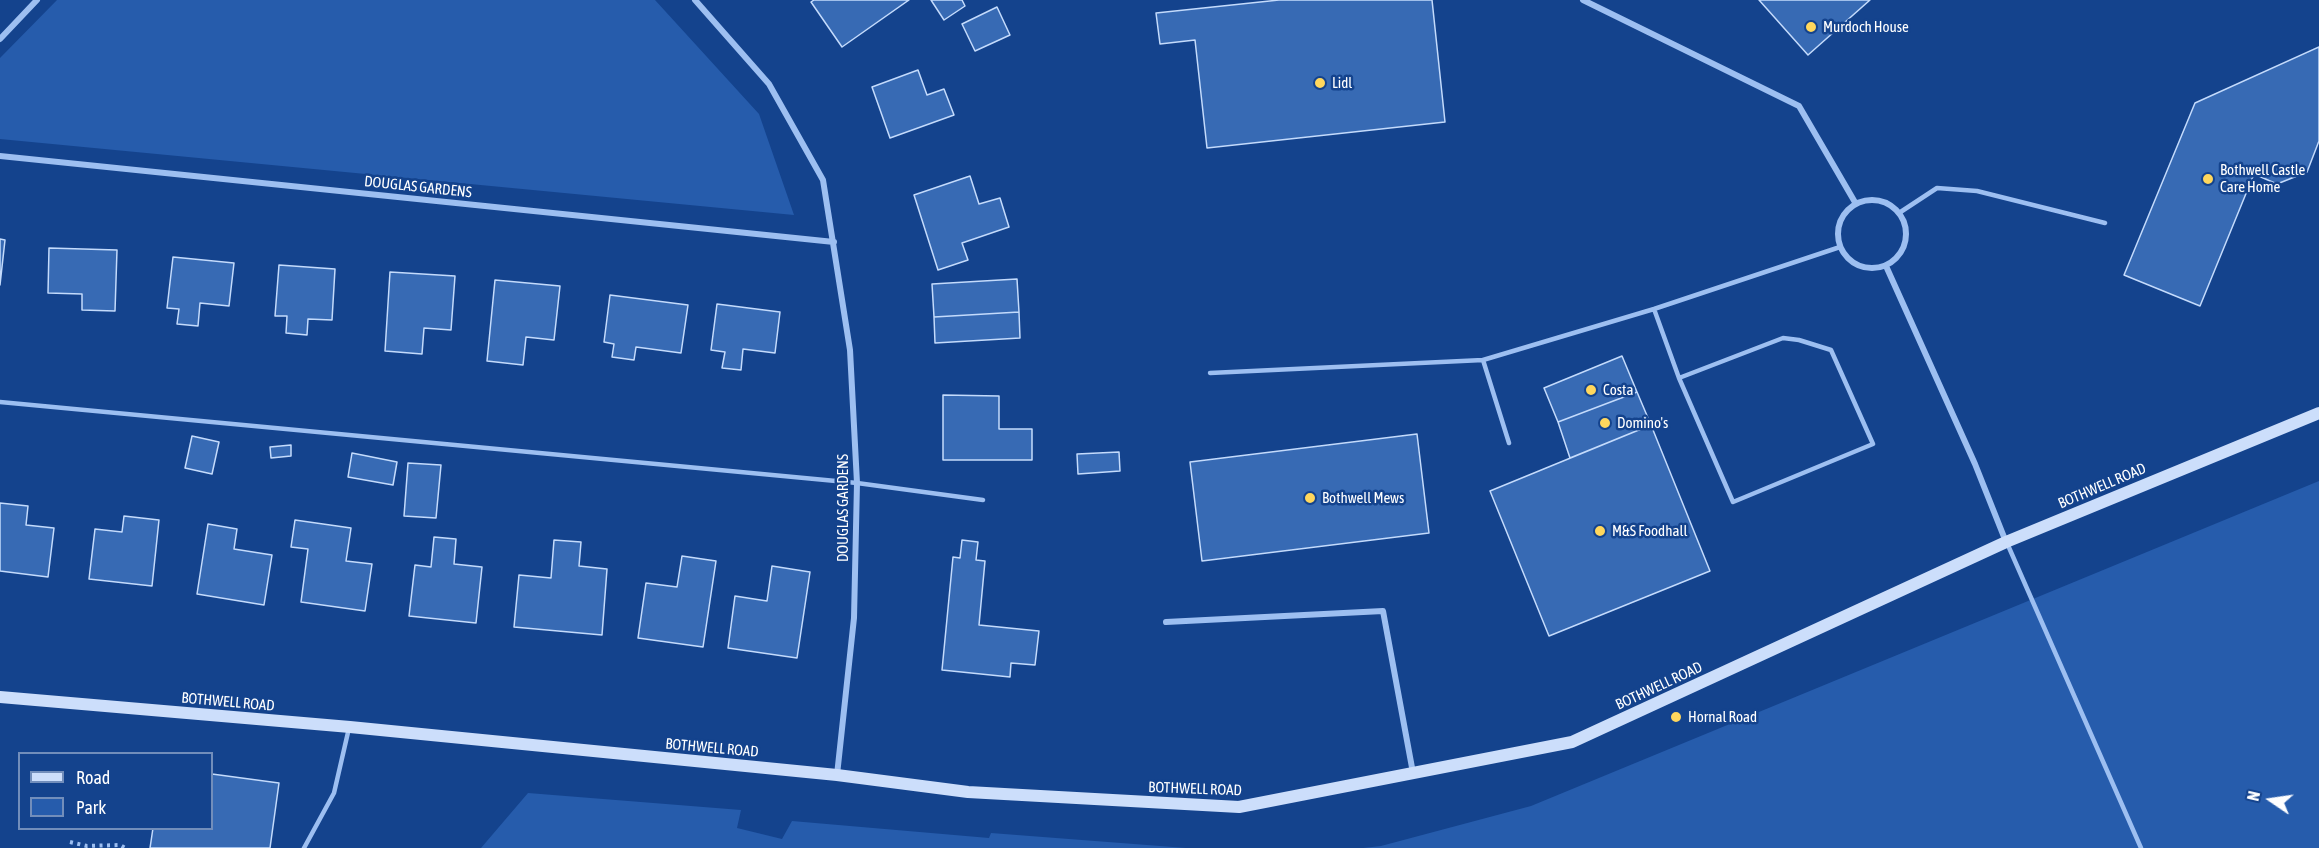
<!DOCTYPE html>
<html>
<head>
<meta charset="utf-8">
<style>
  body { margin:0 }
  #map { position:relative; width:2319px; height:848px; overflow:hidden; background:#14438d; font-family:"Asap Condensed",sans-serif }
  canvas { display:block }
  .legend { position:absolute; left:18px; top:752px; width:195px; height:78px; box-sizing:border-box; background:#14438d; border:2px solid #728ebb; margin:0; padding:8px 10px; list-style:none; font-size:18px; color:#fff }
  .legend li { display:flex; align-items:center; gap:12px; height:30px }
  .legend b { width:30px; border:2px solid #728ebb }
  .north { position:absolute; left:2241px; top:770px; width:60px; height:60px; -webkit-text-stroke:4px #14438d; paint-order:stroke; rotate:283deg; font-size:16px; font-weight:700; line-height:24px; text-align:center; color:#fff }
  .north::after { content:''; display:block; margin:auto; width:21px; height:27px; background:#fff; clip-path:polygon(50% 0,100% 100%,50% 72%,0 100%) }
</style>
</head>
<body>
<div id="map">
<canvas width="2319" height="848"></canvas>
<ul class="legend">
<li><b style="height:8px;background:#ccdefb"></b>Road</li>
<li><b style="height:16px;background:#265cac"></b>Park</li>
</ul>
<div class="north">N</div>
</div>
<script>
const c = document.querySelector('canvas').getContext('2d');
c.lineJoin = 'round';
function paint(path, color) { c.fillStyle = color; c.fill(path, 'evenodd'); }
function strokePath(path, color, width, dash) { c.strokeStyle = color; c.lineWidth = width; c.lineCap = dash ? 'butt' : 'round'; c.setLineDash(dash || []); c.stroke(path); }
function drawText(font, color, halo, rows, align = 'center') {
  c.font = font + ' "Asap Condensed",sans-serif'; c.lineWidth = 5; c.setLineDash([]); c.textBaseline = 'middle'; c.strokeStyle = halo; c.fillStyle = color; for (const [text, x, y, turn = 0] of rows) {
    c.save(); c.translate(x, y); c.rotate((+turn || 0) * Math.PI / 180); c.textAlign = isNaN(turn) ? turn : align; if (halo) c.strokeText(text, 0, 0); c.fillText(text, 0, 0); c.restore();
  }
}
paint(new Path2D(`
  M57,0H655L759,114L794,215L0,139V58Z
  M2319,481V848H1363L1381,846L1531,806Z
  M528,793L741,810L737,828L782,839L792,821L989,838L991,833L1186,848H481Z`), '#265cac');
const building = new Path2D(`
  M814,0H909L842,47L811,2Z
  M931,0H962L965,6L944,20Z
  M1279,0H1432L1445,122L1207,148L1195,40L1160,44L1156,13Z
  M1759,0H1870L1808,55Z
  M997,7L1010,35L975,51L962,24Z
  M2319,47V141L2307,172L2277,184L2254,174L2200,306L2124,275L2195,103Z
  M918,70L927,95L944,89L954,115L890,138L872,87Z
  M970,176L979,204L1000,198L1009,227L962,243L968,260L938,270L914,195Z
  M0,239L5,240L0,285Z
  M49,248L117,250L115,311L82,310V294L48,293Z
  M173,257L234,263L229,306L200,303L198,326L177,324L179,309L167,308Z
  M279,265L335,269L332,320L308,319L307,335L286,333L287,316H275Z
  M390,272L455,276L451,330L424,328L422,354L385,351Z
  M1017,279L1019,312L934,317L932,284Z
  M495,280L560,286L554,340L526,337L523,365L487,361Z
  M610,295L688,305L681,353L636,347L634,360L612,357L614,344L604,342Z
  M717,304L780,312L775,353L743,349L741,370L722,368L725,352L711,350Z
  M1019,312L1020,338L935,343L934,317Z
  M1622,356L1637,392L1558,422L1544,388Z
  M1637,392L1651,425L1570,458L1558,422Z
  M943,395L999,396V429H1032V460H943Z
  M1651,425L1710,571L1549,636L1490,491Z
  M1417,434L1429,533L1202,561L1190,462Z
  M192,436L219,442L212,474L185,468Z
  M291,445V456L271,458L270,447Z
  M1119,452L1120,471L1078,474L1077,454Z
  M352,453L397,462L393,485L348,477Z
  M408,463L441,465L436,518L404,516Z
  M0,503L28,506L26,525L54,528L48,577L0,571Z
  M124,516L159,520L152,586L89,579L95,529L122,532Z
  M295,520L351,528L346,561L372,564L365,611L301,602L308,549L291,547Z
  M208,524L237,529L234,549L272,555L264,605L197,594Z
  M434,537L456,539L454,564L482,567L476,623L409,616L415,565L431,567Z
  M554,540L581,542L579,566L607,569L602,635L514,627L519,575L551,578Z
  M962,540L978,542L976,560L985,561L979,625L1039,631L1035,665L1011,663L1010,677L942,670L953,557L960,558Z
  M682,556L716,561L703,647L638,638L646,583L677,587Z
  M772,566L810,572L797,658L728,648L735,596L767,601Z
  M212,774L279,783L270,848H150L153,828H212Z`);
paint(building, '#376ab4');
strokePath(building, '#c4dbfc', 1.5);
strokePath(new Path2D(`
  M70,842L87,846L120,845L125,848`), '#9dbff1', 4, [3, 4.5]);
strokePath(new Path2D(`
  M1899,213L1937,188L1977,191L2105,223
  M1654,309L1679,378L1733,502L1873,444L1831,350L1799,340L1783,338L1679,378
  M1483,360L1509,443
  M1210,373L1483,360L1654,309L1840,247
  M0,402L857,483L983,500
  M2007,543L2141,848
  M304,848L334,793L349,728`), '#9dbff1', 4.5);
strokePath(new Path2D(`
  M695,0L769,84L823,180L850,350L857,483L854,618L837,775
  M1583,0L1799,106L1856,204
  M0,39L37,0
  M0,156L834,242
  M1838 234a34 34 0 1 1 68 0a34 34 0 1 1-68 0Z
  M1886,266L1975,464L2006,542
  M1166,622L1383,611L1413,773`), '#9dbff1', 6);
strokePath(new Path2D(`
  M0,697L350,727L837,775L968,792L1239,807L1572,742L2006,542L2319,413`), '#ccdefb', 12);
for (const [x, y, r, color] of [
  [1811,27,6,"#ffd75d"],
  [1320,83,6,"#ffd75d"],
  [2208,179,6,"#ffd75d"],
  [1591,390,6,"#ffd75d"],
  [1605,423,6,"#ffd75d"],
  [1310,498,6,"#ffd75d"],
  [1600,531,6,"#ffd75d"],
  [1676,717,6,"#ffd75d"]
]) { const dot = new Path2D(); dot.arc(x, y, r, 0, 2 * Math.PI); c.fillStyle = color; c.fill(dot); strokePath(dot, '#14438d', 2); }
drawText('15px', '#fff', '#14438d', [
  ["Murdoch House",1823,27],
  ["Lidl",1332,83],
  ["Bothwell Castle",2220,170],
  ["Care Home",2220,187],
  ["Costa",1603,390],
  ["Domino's",1617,423],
  ["Bothwell Mews",1322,498],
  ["M&S Foodhall",1612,531],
  ["Hornal Road",1688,717]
], 'left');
drawText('15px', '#fff', '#14438d', [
  ["DOUGLAS GARDENS",418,187,6],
  ["BOTHWELL ROAD",2102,486,-23],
  ["DOUGLAS GARDENS",843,508,-90],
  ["BOTHWELL ROAD",1659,686,-25],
  ["BOTHWELL ROAD",228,702,5],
  ["BOTHWELL ROAD",712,748,5],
  ["BOTHWELL ROAD",1195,789,2]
]);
</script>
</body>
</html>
